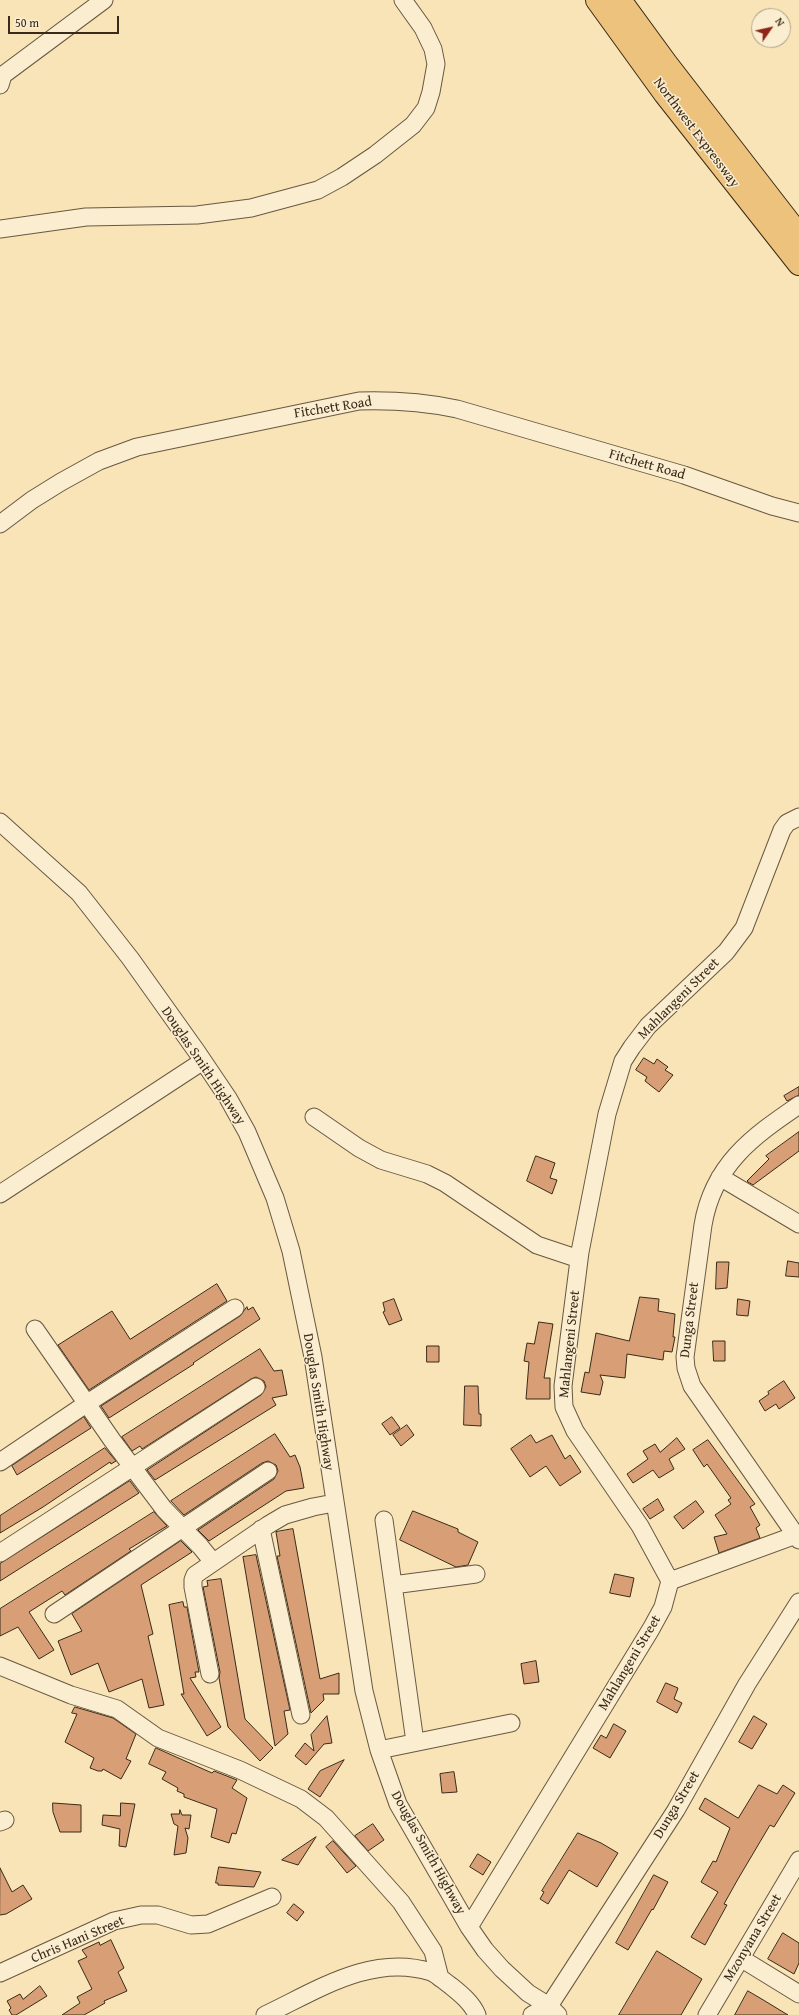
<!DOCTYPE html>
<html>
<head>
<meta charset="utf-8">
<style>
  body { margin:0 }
  #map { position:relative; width:799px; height:2015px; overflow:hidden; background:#f8e4b7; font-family:"Gentium Book Plus",serif }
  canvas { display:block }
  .north { position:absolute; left:751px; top:8px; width:40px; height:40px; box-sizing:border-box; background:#faedd0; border:1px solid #ad9f87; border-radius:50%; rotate:56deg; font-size:11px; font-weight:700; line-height:16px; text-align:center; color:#392a19 }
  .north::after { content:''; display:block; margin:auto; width:14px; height:18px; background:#8f2418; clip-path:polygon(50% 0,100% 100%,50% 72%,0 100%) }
  .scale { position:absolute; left:8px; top:16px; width:111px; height:18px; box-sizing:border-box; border:2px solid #392a19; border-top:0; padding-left:5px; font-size:12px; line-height:14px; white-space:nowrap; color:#392a19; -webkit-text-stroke:3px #faedd0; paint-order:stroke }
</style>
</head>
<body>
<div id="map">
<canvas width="799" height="2015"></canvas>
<div class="north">N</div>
<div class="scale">50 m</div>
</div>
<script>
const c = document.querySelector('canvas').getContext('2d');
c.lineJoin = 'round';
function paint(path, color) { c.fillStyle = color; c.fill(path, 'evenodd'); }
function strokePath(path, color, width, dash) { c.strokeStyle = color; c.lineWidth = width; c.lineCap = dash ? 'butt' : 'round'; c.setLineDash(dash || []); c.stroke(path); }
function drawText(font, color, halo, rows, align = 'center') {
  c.font = font + ' "Gentium Book Plus",serif'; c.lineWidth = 3; c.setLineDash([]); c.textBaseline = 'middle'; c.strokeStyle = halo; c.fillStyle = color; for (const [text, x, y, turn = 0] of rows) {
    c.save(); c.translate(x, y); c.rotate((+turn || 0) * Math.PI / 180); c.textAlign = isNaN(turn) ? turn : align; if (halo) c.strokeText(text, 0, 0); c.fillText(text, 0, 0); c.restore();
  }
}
const building = new Path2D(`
  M644,1058L654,1064L657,1059L668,1067L665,1070L673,1075L659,1092L645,1081L647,1077L636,1070Z
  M799,1087V1095L787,1101L784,1096Z
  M799,1132V1151L753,1185L748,1182L747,1181L769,1159L766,1156Z
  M536,1156L555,1163L550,1178L557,1180L552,1194L527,1181Z
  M788,1261L799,1263V1277L786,1276Z
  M717,1262H729L727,1288L716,1289Z
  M217,1284L227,1301L89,1390L58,1345L112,1311L130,1339Z
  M640,1297L659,1299L658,1311L675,1314L673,1337H675L672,1352L664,1351L663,1360L627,1354L625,1378L600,1375L603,1382L600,1395L581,1392L585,1372L589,1373L596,1333L629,1341Z
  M394,1299L402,1320L389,1325L383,1312L385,1311L383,1303Z
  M738,1299L750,1301L748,1316L737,1315Z
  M247,1307L248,1310L253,1307L260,1319L193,1363L194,1364L109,1418L101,1406L240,1316Z
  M539,1322L553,1324L544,1378H550V1399H526L529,1362L524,1361L527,1343L534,1344Z
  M713,1341H725V1361H714Z
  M427,1346H439V1362H427Z
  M260,1349L274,1371L282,1370L287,1395L272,1398L276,1405L155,1480L147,1470L261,1395L266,1387L264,1381L256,1377L251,1379L142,1449L140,1446L132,1451L122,1437Z
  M784,1381L795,1398L779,1409L776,1404L765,1411L759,1401L769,1394L768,1392Z
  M465,1386H478L479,1414H481V1426L464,1425Z
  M84,1417L91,1428L17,1475L12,1466Z
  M392,1417L400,1428L390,1435L382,1424Z
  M407,1425L414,1435L401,1446L393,1435Z
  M275,1434L290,1457L295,1455L300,1467L304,1488L286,1491L209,1541L198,1530L274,1479L278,1471L276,1465L268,1461L262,1463L184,1515L171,1501Z
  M531,1435L536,1443L552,1435L565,1459L570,1455L581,1472L560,1486L546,1466L530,1477L511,1449Z
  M677,1438L685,1449L669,1459L674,1469L659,1478L653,1470L633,1483L627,1474L648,1459L643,1451L655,1444L660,1452Z
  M708,1440L755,1504L750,1507L760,1525L756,1528L760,1538L719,1553L714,1537L727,1534L715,1515L731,1504L728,1500L731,1498L707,1464L704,1467L693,1450Z
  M105,1448L116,1461L111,1464L110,1462L43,1507L0,1533V1516Z
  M130,1481L139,1493L0,1581V1564Z
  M658,1499L664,1510L650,1519L643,1509Z
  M696,1501L704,1512L683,1529L674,1517Z
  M413,1511L458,1529V1532L478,1542L468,1565L456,1567L400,1540Z
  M154,1512L167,1526L129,1549L131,1551L65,1595L62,1591L29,1612L54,1650L39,1659L18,1627L0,1636V1609Z
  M293,1529L320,1679L339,1673V1694H323L324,1700L311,1713L277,1556H280L276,1532Z
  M181,1541L192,1552L141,1585L153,1634L148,1636L164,1705L149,1708L142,1679L109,1692L98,1663L71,1675L58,1641L82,1631L72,1614Z
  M256,1555L290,1710L284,1711L288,1734L275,1746L243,1557Z
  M615,1574L634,1578L630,1597L610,1593Z
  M221,1579L245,1719L273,1748L260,1761L228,1727L219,1678L220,1672L203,1587L208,1586L207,1581Z
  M183,1602L184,1607H187L199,1672H195L196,1677L190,1678L221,1727L207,1736L181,1694H184L169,1605Z
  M536,1661L539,1682L524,1684L521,1664Z
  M666,1683L678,1688L674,1699L682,1703L677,1713L657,1702Z
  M75,1707L113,1718L136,1734L126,1759L131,1761L121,1779L103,1769L102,1771H98L90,1768L94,1758L65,1742L77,1714L72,1713Z
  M327,1716L332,1743L324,1744L306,1765L295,1756L305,1743L314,1751L311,1735Z
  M754,1716L767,1724L752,1749L739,1742Z
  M614,1724L626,1731L610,1758L593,1748L601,1735L606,1738Z
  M156,1748L212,1773L214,1771L237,1780L232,1788L247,1798L236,1834L232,1833L229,1843L211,1837L217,1809L184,1797V1794L177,1791L178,1788L162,1779L166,1772L149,1764Z
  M344,1760L320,1797L308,1789L320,1771Z
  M454,1772L457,1792L442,1793L440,1774Z
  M759,1785L777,1794L783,1785L795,1793L774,1827L770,1825L738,1879L724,1904L727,1905L705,1945L691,1937L718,1892L701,1882L713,1861L716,1862L730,1828L699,1809L705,1798L738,1818Z
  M53,1803L81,1805V1832H60L53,1812Z
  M121,1803L135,1804L126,1847L119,1846L120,1829L102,1825L103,1815L120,1816Z
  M180,1810L182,1815H191L189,1829L185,1828L188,1838L186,1853L174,1855L178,1826L174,1824L171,1814H179Z
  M373,1824L384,1840L368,1851L355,1836Z
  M578,1833L601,1843L618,1853L597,1887L569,1870L548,1904L540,1899L544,1892L542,1891Z
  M316,1837L298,1865L282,1860Z
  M333,1841L356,1866L347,1873L326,1847Z
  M478,1854L491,1862L483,1875L470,1867Z
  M219,1867L228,1868L261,1872L254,1887L218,1885V1883H216Z
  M0,1868L12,1892L23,1885L32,1899L6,1914L0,1915Z
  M654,1875L668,1882L653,1910L652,1909L628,1950L616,1943Z
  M294,1904L304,1912L297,1921L287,1913Z
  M783,1933L799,1943V1963L794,1974L768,1959Z
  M111,1940L124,1968L118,1972L127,1991L104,2001L105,2003L84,2015H62L80,2003L77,1997L92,1989L78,1961L87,1957L82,1950L99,1942L100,1945Z
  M657,1951L702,1979L681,2015H619Z
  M40,1986L47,1996L16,2015H12L9,2010L11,2008L7,2001L20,1994L23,1999Z
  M748,1991L760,1998L788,2015H735Z`);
paint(building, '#d89f77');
strokePath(building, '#392a19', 1);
const minor = new Path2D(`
  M0,85L3,75L104,0
  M0,229L86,217L197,215L251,208L318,190L342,177L375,155L413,125L426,108L431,92L436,64L433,49L423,28L403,0
  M0,524L32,500L61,482L99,461L137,447L359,401C393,400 424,402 457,409L684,475L772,506L799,513
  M0,822L79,893L130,958L197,1052L228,1098L247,1132L275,1198L291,1251L313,1357L364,1691L379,1750L398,1804L469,1927L485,1950L502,1969L528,1993L549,2006L558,2015
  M799,1105C752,1137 713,1165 703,1225L685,1357L686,1368L692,1386L799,1540
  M314,1117L359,1148L381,1160L427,1174L445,1183L537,1245L579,1259
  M720,1177L799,1224
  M0,1194L203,1061
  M35,1329L112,1440L164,1509L200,1546L213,1562
  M0,1462L86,1404L235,1308
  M384,1520L415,1742
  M261,1529L301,1715
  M0,1553L256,1387
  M670,1581L796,1535
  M393,1585L476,1574
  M54,1614L268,1471
  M0,1666L71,1695L117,1709L158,1738L240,1770L301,1799L326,1818L401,1902L433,1951L440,1978
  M210,1674L193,1587V1580L195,1575L268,1525L285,1515L313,1507L334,1503
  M379,1750L511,1723
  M0,1822L5,1820
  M469,1927L651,1629L663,1607L670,1581L640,1526L575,1431L564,1407L563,1386L580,1252L607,1114L623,1061L632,1047L648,1026L726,952L744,928L782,830L787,823L799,817
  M742,1959L799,1994
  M0,1973L114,1921L141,1915H158L191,1925L208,1924L272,1897
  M265,2015C316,1991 372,1953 431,1972C438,1975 445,1982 451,1986C461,1994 472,2003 477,2015
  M532,2015L549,2006L676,1810L747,1684L799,1602
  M707,2015L799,1860`);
const major = new Path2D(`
  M597,0L665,94L799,264
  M620,0L666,63L799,235`);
strokePath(minor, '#695840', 19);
strokePath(major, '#392a19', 24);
strokePath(minor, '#faedd0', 17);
strokePath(major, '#ecc27c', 22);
drawText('14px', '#392a19', '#faedd0', [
  ["Northwest Expressway",696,133,53],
  ["Fitchett Road",333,408,-9],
  ["Fitchett Road",647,465,16],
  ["Mahlangeni Street",679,999,-45],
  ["Douglas Smith Highway",203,1066,56],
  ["Dunga Street",690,1320,-83],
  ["Mahlangeni Street",570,1344,-84],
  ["Douglas Smith Highway",318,1402,81],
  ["Mahlangeni Street",630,1663,-59],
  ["Dunga Street",677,1805,-59],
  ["Douglas Smith Highway",428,1853,61],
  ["Mzonyana Street",753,1938,-59],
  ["Chris Hani Street",78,1940,-23]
]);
</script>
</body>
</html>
